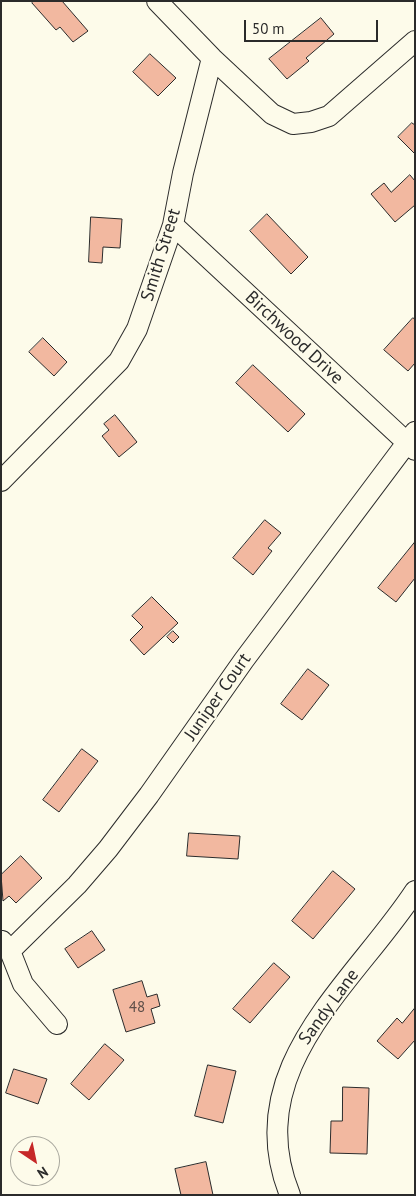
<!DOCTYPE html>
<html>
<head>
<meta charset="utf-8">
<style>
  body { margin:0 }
  #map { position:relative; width:416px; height:1196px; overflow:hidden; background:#fdfbea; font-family:"PT Sans",sans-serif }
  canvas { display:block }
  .frame { position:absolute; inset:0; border:2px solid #2b2b2b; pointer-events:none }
  .north { position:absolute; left:10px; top:1136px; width:50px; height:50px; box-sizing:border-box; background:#fdfbea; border:1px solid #a9a89e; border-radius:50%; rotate:146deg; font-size:14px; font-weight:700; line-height:20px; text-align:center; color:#2b2b2b }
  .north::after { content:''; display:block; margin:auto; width:18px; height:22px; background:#c62828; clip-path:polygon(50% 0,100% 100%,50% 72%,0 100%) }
  .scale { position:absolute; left:244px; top:20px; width:134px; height:22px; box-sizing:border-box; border:2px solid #2b2b2b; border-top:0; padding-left:6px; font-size:15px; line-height:18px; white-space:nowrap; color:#2b2b2b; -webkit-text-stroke:4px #fdfbea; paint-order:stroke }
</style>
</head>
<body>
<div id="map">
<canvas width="416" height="1196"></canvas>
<div class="frame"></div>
<div class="north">N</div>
<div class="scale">50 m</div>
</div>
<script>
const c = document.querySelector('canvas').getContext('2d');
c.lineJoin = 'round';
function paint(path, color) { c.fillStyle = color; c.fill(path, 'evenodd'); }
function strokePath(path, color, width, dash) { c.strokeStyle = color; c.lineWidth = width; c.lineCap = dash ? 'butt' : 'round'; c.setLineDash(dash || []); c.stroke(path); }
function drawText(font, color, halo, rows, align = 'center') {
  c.font = font + ' "PT Sans",sans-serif'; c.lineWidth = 4; c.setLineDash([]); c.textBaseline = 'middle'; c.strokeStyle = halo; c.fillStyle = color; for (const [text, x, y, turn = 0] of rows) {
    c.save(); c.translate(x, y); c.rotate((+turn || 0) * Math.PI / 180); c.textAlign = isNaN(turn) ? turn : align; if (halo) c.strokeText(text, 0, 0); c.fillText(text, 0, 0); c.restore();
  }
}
const building = new Path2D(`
  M34,1H62L88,31L73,42L60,27L56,30L32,3Z
  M321,18L334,34L306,58L309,61L287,79L269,59Z
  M150,54L176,78L158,96L133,72Z
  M412,123L415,125V154L398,137Z
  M410,175L415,181V205L395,222L371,194L384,183L391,192Z
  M267,214L308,257L291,274L250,231Z
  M91,217L122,219L120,248L103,247L102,263L89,262Z
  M413,318L415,319V363L408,371L384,350Z
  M43,338L67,362L54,376L29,352Z
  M253,365L305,414L288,432L236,383Z
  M115,415L137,442L119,457L102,436L109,430L104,424Z
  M265,520L281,533L268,548L272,551L253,575L233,558Z
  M415,542V578L396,602L378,588Z
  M152,597L178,623L144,655L130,640L143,627L132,616Z
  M173,631L179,637L173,643L167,637Z
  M308,669L329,685L302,720L281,704Z
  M82,749L98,761L59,812L43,800Z
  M189,833L240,836L238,859L187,856Z
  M21,856L42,878L16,903L9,896L3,901L1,875Z
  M333,871L355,889L313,939L292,921Z
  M92,931L105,950L78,968L65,949Z
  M274,963L290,977L250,1023L233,1009Z
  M142,981L147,997L157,994L160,1006L151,1009L155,1023L126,1032L113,990Z
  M415,1008V1040L398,1059L377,1041L397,1018L402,1023Z
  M105,1044L124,1060L89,1100L71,1084Z
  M208,1065L236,1071L223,1123L195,1116Z
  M14,1069L47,1079L38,1104L6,1093Z
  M343,1087L369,1088L367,1154L330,1153L331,1121H342Z
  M206,1162L213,1195H181L175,1169Z`);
paint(building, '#f2b8a0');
strokePath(building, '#2b2b2b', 1);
const minor = new Path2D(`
  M157,1L212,58L272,114L293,124L311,122L329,116L415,41
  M173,225L415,450
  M1,481L119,361L137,329L173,225L183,173L212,58
  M2,941L10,951L23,984L57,1024
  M10,951L77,885L108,849L149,795L244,660L415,432
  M290,1195C239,1069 353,985 415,891`);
strokePath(minor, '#2b2b2b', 22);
strokePath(minor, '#fdfbea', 20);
drawText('15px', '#5d4e48', null, [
  ["48",137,1008]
]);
drawText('18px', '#2b2b2b', '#fdfbea', [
  ["Smith Street",161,255,-73],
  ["Birchwood Drive",294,338,43],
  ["Juniper Court",218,697,-55],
  ["Sandy Lane",329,1007,-54]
]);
</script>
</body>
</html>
